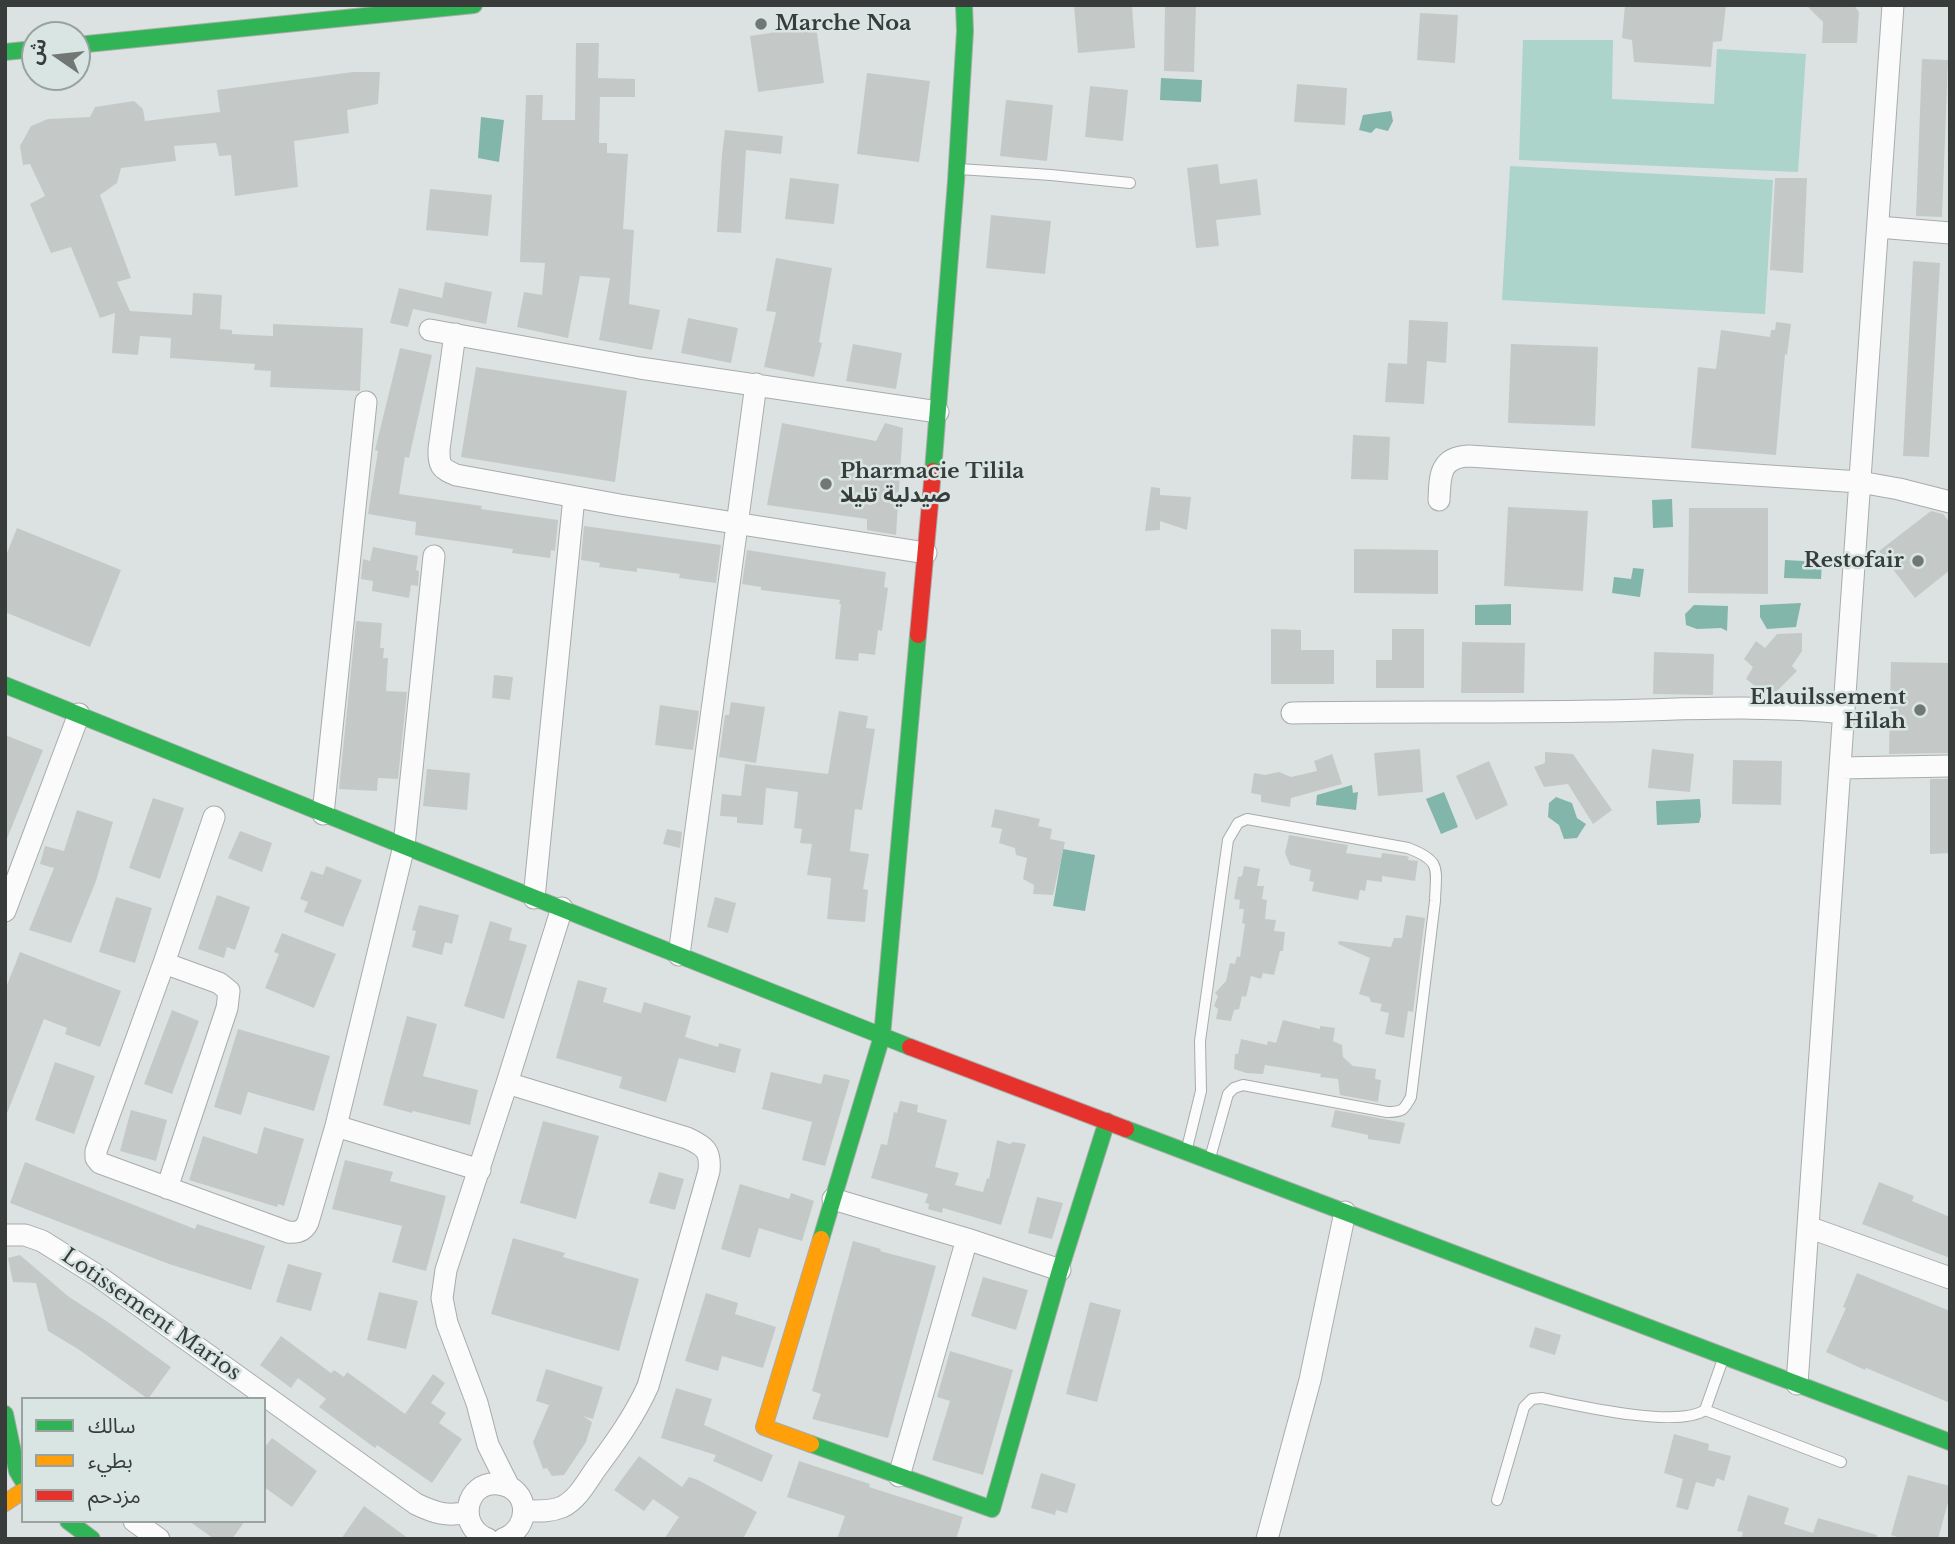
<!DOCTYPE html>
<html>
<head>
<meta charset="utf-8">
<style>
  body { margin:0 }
  #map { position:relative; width:1955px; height:1544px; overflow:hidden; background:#dce2e1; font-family:"Libre Baskerville","Noto Sans Arabic",serif }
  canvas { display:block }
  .frame { position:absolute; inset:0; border:7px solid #383d3b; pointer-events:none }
  .legend { position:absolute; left:21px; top:1397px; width:245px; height:126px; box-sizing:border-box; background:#d9e5e2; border:2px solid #99a29f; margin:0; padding:9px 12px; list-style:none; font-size:21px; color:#383d3b }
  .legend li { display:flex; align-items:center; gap:14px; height:35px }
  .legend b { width:35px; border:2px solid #99a29f }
  .north { position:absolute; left:21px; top:21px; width:70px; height:70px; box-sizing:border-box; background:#d9e5e2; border:2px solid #99a29f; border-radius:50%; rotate:284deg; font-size:19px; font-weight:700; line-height:28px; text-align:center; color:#383d3b }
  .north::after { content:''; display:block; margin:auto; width:24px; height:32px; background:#717775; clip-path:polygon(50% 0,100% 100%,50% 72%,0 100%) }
</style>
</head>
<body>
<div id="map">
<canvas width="1955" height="1544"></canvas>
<div class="frame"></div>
<ul class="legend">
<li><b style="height:9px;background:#30b455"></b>سالك</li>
<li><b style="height:9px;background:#ff9f0a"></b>بطيء</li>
<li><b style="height:9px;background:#e5322d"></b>مزدحم</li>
</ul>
<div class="north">ش</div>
</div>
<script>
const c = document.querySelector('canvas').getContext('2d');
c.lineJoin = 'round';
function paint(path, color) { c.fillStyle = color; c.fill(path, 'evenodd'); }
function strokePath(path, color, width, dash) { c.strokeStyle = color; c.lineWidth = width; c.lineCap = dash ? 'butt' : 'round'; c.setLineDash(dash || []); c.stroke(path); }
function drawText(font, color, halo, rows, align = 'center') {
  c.font = font + ' "Libre Baskerville","Noto Sans Arabic",serif'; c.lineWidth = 5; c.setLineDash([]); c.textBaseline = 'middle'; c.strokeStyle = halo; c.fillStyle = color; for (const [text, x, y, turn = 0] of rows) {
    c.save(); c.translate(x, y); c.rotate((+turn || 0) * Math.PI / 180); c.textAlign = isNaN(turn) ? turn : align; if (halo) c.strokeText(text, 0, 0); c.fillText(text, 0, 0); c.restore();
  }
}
paint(new Path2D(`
  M1523,40H1613L1612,99L1714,104L1717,49L1806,54L1798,172L1519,160Z
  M1510,166L1773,180L1765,314L1502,300Z`), '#acd4ca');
paint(new Path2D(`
  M1161,78L1202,80L1201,102L1160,100Z
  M1391,111L1393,121L1388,131L1376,128L1371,133L1359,130L1363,115Z
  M481,117L504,120L499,162L478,158Z
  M1672,499L1673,527L1653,528L1652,500Z
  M1785,560L1822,562L1821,579L1784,578Z
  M1633,568L1644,569L1640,597L1612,593L1614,577L1631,579Z
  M1801,603L1796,627L1767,629L1760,617V605Z
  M1511,604V625H1475V605Z
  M1694,605L1728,606L1727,631L1721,628L1697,629L1686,625L1685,614Z
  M1352,785L1353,793L1358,792L1356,810L1316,805L1317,795Z
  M1444,792L1458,827L1441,834L1426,799Z
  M1556,797L1572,803L1577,818L1586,824L1577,838L1564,839L1559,825L1548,817L1549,803Z
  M1700,799L1701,816L1699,823L1657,825L1656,801Z
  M1063,849L1095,855L1085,911L1053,906Z`), '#82b6aa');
paint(new Path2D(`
  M1074,5H1132L1135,48L1078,53Z
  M1165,5H1196L1194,72L1164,71Z
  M1625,5H1726L1722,41L1713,42L1711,67L1634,62L1632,40L1622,38Z
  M1806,5H1854L1859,12L1857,43H1822L1823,22Z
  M1420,13L1458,15L1455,63L1417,60Z
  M816,26L824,83L758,92L750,36Z
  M576,43H599L598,78L635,79V97H600L599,143H607V153L628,154L623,229L634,230L629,304L660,310L652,350L599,340L610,278L580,276L568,338L517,327L524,292L542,295L545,263L520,262L526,95H543L542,120H575Z
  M1922,59L1948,60L1942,217L1916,216Z
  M353,72H380L378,104L347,110L349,133L294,141L298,187L235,196L231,155L219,156L216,143L174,146L176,161L121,168L117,183L100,195L131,278L117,282L130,311L192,315L193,293L222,295L220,329L232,330V334L273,336V324L363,328L360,391L270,387L271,371L254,370L255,364L170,358L171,338L140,336L138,355L112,353L115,313L100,318L71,247L51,253L30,204L45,196L30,164L23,165L20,146L31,126L48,119L90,117L95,107L134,101L143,109L145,121L220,112L217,90Z
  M867,73L930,81L919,162L857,154Z
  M1297,84L1347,88L1345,125L1294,122Z
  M1090,86L1128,90L1123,141L1085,137Z
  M1006,100L1053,105L1047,161L1000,156Z
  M725,130L783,136L781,154L746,150L741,233L717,232L722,154Z
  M1218,164L1220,184L1257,179L1261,215L1216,220L1219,246L1196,248L1187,168Z
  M790,178L839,184L834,224L785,219Z
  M1775,178H1807L1803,273L1770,270Z
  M430,189L492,195L488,236L426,230Z
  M991,215L1051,221L1045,274L986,268Z
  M776,258L832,268L819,342L822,343L814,377L764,367L776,312L766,311Z
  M1913,261L1940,263L1929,457L1903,456Z
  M445,282L492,292L486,324L413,309L408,327L390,323L399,288L442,298Z
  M688,318L738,328L731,363L681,353Z
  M1409,320L1448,322L1446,363L1427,361L1424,404L1385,402L1388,363L1407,364Z
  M1776,322L1791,324L1787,355L1785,354L1776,455L1691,448L1698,367L1716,369L1721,330L1770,337L1771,330H1775Z
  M853,344L902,353L896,389L846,381Z
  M1511,344L1598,347L1595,426L1508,423Z
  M400,348L432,355L409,458L405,457L399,494L482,506L481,509L558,520L555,551L551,550L550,558L512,553L513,549L415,535L416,522L368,514L378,451L375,450Z
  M476,367L627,391L615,482L461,457Z
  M782,423L876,441L885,423L903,428L896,535L867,530V519L767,505Z
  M1353,435L1390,437L1388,480L1351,479Z
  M1151,487L1160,488V495L1191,497L1187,530L1160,521V530L1145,531Z
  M1508,507L1588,511L1583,591L1504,586Z
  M1689,508H1768V594L1688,593Z
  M1931,511L1943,514L1950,523V570L1915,598L1879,551Z
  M584,526L721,545L716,583L679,578L680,574L637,568V572L599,567L600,563L581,560Z
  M17,528L121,570L90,647L5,612V558Z
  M373,547L418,556L416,570L419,571L418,586L411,585L409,598L372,591L373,581L361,579L363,559L370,561Z
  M1354,549L1438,550V594L1354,593Z
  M747,550L886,572L884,587L888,588L882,631L878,630L875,655L859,653L858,661L835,659L841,604H839L840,600L761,590V587L742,584Z
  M356,621L382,623L380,648H384L383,658H388L386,691L407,692L398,779L378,778L377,791L339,789Z
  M1271,629L1301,630V650H1334V684H1271Z
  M1392,629H1424V688H1376V660H1392Z
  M1802,633V651L1792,666L1797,671L1773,695H1767L1746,679L1753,667L1744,659L1756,641L1765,648L1777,634Z
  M1462,642L1525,643L1524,693H1461Z
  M1654,652L1714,654L1713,695L1653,694Z
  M1891,662L1950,663V753L1889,754Z
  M494,675L513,677L510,700L492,698Z
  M731,702L765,707L756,763L719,757L725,715H729Z
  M660,705L699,711L693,750L655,745Z
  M839,711L868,716L866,728L875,729L862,810L855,809L850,851L869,854L863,889L868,890L865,922L827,919L831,878L807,875L812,844L800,843L802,829L794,828L798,792L766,788L763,825L737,823V817L720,816L722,794L741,796L745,764L828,774Z
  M5,735L43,750L6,841H5Z
  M1420,749L1423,792L1378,796L1374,753Z
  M1652,749L1694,754L1690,792L1648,788Z
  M1545,752L1573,754L1612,810L1593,824L1568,784L1544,787L1534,767L1545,763Z
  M1332,754L1342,784L1291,798L1290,807L1261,802V795L1251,793L1254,773L1265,775L1279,772L1291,777L1317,771L1314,761Z
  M1733,760L1782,761L1781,805L1732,804Z
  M1489,761L1508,805L1476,820L1456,776Z
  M427,769L470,773L467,810L423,806Z
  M1930,779H1950V853L1930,854Z
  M153,798L184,808L160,879L129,868Z
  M995,809L1040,819L1038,826L1052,829L1050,839L1065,842L1053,895L1033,894L1034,885L1023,879L1027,858L1016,855L1015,848L999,843L1002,829L991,827Z
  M77,810L113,822L96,881L71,943L29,930L54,868L40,864L45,846L64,851Z
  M667,829L682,832L680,848L663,844Z
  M240,831L272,843L262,872L228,858Z
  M1289,835L1348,845L1346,853L1381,858L1382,853L1406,856L1409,857L1408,860L1418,861L1415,881L1382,876V882L1367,880L1365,891L1360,890L1358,900L1312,891L1314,882L1309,881L1311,870L1290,865L1285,853Z
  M326,866L362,880L343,927L304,912L308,902L300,899L311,871L323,875Z
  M1244,866L1260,869L1257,886H1264L1262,899L1267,900L1265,919L1276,920L1274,931L1285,932L1283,951H1280L1274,975L1263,973L1261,979L1251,976L1246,997L1242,996L1239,1009L1234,1010L1231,1021L1216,1019L1218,1009L1214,1006L1218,996L1215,993L1226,981L1230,963L1235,964L1237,956L1240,957L1245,924L1242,923L1244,909H1239L1240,900L1234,899L1238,877L1242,876Z
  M217,895L250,907L235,950L227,947L224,958L198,949Z
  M116,897L152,908L135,963L99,952Z
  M715,897L736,903L728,933L707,927Z
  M419,905L459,915L452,944L445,942L442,955L412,947L416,931L412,930Z
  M1406,915L1425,918L1413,1012L1408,1011L1404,1038L1385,1034L1389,1013L1380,1011L1382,1004L1371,1002L1369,997L1359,994L1370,958L1338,944L1339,941L1391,947L1394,938H1402Z
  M490,921L512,928L509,940L527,945L504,1019L464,1006Z
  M282,933L336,954L314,1008L265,988L279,954L274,952Z
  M20,952L121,991L100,1047L65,1034L67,1028L44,1019L6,1116L5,990Z
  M578,980L607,988L603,1002L641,1013L644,1002L691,1016L685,1037L718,1047L719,1043L741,1049L735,1073L679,1058L666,1102L619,1088L622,1077L556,1058Z
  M172,1010L199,1021L172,1094L144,1084Z
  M407,1016L437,1024L423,1076L478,1090L470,1125L413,1111L412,1113L383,1105Z
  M1283,1020L1320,1029V1026L1335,1028L1333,1041L1342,1045L1343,1057L1353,1066L1376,1069L1375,1079L1381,1080L1378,1102L1340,1095L1338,1079L1320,1077L1321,1074L1265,1065L1263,1074L1246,1073L1234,1069L1235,1054H1238L1241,1039L1267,1045L1268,1041L1276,1043Z
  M238,1029L330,1056L314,1111L248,1092L241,1115L214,1107Z
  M55,1062L95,1076L74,1134L35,1120Z
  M771,1072L821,1084L824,1074L850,1080L825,1166L802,1160L812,1122L762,1109Z
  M900,1101L918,1105L917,1112L947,1120L935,1167L959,1173L955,1185L983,1192L987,1178L989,1179L997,1140L1010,1144L1013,1142L1026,1144L1001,1225L943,1208L942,1213L928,1209L929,1204L925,1203L928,1194L871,1178L881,1144L887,1145L894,1112L897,1113Z
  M131,1110L167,1120L156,1161L120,1151Z
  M1335,1110L1405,1123L1400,1144L1368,1139V1135L1331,1127Z
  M543,1121L599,1136L576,1219L520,1203Z
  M264,1127L304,1139L284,1206L278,1204L277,1207L189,1180L203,1136L257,1154Z
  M345,1160L393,1172L390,1181L446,1196L426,1271L392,1262L402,1226L332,1209Z
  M25,1162L195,1229L197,1224L265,1246L251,1290L169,1264L10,1203Z
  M659,1172L684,1179L675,1210L649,1203Z
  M1879,1182L1914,1196L1912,1201L1950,1217V1258L1862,1224Z
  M740,1184L789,1199L791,1193L814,1201L802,1241L759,1228L750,1258L721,1249Z
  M1037,1197L1063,1203L1052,1239L1028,1233Z
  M513,1238L565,1253L563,1257L639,1279L619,1351L491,1314Z
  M853,1241L881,1249L880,1251L936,1266L888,1438L812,1419L821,1394L812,1391Z
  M20,1255L69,1297L105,1320L171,1367L148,1399L78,1349L48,1331L36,1283L13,1282L8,1258Z
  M288,1264L322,1273L311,1311L276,1302Z
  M1857,1273L1950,1311V1403L1866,1368L1865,1370L1826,1352L1846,1308L1843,1307Z
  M983,1277L1028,1290L1016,1330L971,1316Z
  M379,1292L418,1301L406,1349L367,1340Z
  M706,1293L738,1303L735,1314L776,1327L763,1368L722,1356L718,1371L685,1361Z
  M1090,1302L1121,1310L1097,1402L1066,1394Z
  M1535,1327L1561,1335L1555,1355L1529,1347Z
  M281,1336L331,1373L334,1370L344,1377L347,1372L405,1414L433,1374L445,1383L431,1403L446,1413L439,1423L462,1439L432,1483L377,1445L375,1448L319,1407L326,1399L298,1378L291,1388L260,1365Z
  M950,1351L1013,1370L983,1475L932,1460L950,1401L937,1397Z
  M546,1369L603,1387L593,1419L583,1416L592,1422L586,1442L564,1475L552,1476L547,1468L543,1469L533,1442L549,1405L536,1401Z
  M676,1388L712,1399L704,1425L773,1455L762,1482L713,1461L716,1455L661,1438Z
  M1674,1434L1709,1444L1708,1450L1731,1456L1724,1481L1717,1478L1714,1487L1696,1482L1688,1510L1676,1507L1683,1479L1664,1473Z
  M272,1438L317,1471L292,1507L264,1487V1448Z
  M639,1456L682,1487L689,1477L698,1480L757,1512L743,1539H664L679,1517L653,1499L644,1511L614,1490Z
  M799,1461L870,1484L869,1487L963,1517L956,1539H837L845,1516L787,1497Z
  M1041,1473L1076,1484L1067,1513L1056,1510L1055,1515L1031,1508Z
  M1908,1475L1950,1486V1495L1938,1539H1904L1891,1535Z
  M1748,1495L1789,1508L1784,1524L1813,1533L1818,1518L1877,1535L1876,1539H1741L1743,1532L1737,1531Z
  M364,1506L409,1539H341Z
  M189,1521H245L232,1539H214Z`), '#c4c9c8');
const lane = new Path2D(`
  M959,169L1051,175L1130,183
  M1187,1148L1201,1091L1200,1041L1228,840L1238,823L1247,819L1408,848C1442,861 1436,868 1435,901L1411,1097C1404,1110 1403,1112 1387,1112L1243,1085L1234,1088L1228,1094L1210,1158
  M1705,1410L1841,1462
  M1497,1500L1524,1407L1532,1399L1542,1398C1576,1405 1677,1429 1705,1410L1723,1359`);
const street = new Path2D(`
  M1878,227L1950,233
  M430,330L640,368L938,412
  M455,334L439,449C439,466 440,468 456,475L620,505L926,553
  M1439,500C1440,477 1439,457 1469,456L1860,482L1899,489L1950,502
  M1292,713C1393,711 1494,713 1595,711C1676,710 1763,704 1844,713
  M1840,768L1950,766
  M323,814L366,402
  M214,817L164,963L96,1151V1158L100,1163L288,1232C298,1233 304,1231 308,1222L336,1126L404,846L434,556
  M534,898L574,497
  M5,911L79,714
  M679,955L756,384
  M164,963L219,983L229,991L227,1008L167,1188
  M507,1083L687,1138C705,1146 711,1151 709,1171L648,1386C634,1417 615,1443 595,1470C586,1483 577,1500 562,1507C550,1512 537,1511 524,1511
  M336,1126L480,1170
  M833,1199L967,1239L1060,1270
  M1808,1227L1950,1278
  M5,1235H25L42,1241L95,1274L416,1504C435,1513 447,1517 468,1512
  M1797,1384L1893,5
  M899,1476L967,1239
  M509,1487L488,1445L477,1403L447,1323L442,1298L446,1270L507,1083L562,908
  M134,1521L159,1539
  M488,1539C456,1527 465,1480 499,1484C530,1488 532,1528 503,1539
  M1267,1539L1310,1380L1345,1212`);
const fast = new Path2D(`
  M77,45L474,5
  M5,52L35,49
  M933,471L956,181L965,31L964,5
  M5,685L404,846L910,1047
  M1126,1129L1950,1442
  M821,1239L882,1036L918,635
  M5,1414L17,1471L23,1481
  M811,1444L992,1509L1060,1270L1107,1121
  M68,1521L92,1539`);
const slow = new Path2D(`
  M811,1444L764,1427L821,1239
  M5,1503L23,1491`);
const jam = new Path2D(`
  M918,635L933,471
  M910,1047L1126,1129`);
strokePath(lane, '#a8acab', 12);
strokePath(street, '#a8acab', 23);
strokePath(fast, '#a8acab', 18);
strokePath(slow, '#a8acab', 18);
strokePath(jam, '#a8acab', 18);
strokePath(lane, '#fafbfa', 10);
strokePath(street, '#fafbfa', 21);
strokePath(fast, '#30b455', 16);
strokePath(slow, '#ff9f0a', 16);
strokePath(jam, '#e5322d', 16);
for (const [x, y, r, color] of [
  [761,24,7,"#717775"],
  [826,484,7,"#717775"],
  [1918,561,7,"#717775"],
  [1920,710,7,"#717775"]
]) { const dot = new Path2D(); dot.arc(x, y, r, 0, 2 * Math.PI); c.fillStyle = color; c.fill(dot); strokePath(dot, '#d9e5e2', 2.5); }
drawText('bold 21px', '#383d3b', '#d9e5e2', [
  ["Marche Noa",775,24],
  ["Pharmacie Tilila",840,472],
  ["صيدلية تليلا",840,496],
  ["Restofair",1904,561,"right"],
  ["Elauilssement",1906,698,"right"],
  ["Hilah",1906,722,"right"]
], 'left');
drawText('21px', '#383d3b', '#d9e5e2', [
  ["Lotissement Marios",151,1315,35]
]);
</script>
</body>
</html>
